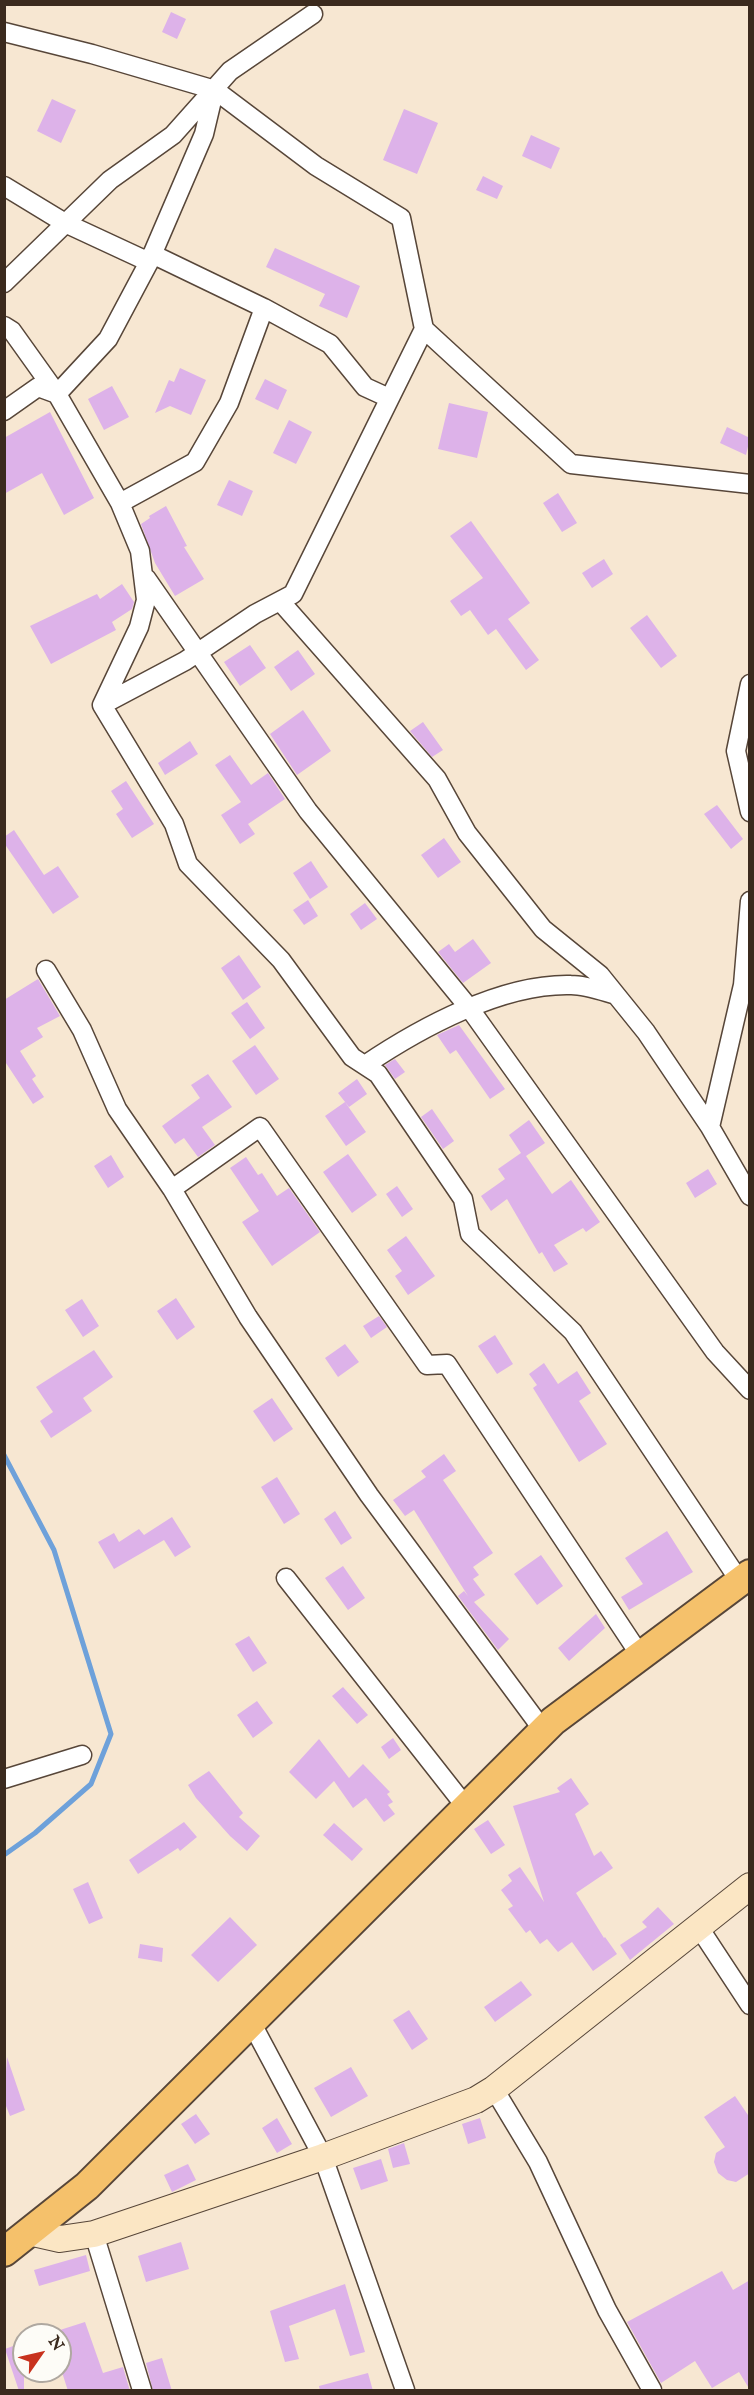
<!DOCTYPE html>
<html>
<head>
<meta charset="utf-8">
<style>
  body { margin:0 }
  #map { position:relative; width:754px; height:2395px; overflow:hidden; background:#f7e7d2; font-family:"IM FELL English",serif }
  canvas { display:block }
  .frame { position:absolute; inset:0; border:6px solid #3b2a1e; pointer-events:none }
  .north { position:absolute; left:12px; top:2323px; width:60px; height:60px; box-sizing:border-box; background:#fdfcf7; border:2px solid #afa8a0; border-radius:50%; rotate:56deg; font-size:16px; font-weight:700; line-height:24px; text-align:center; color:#3b2a1e }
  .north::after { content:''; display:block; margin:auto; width:21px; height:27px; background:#c8321e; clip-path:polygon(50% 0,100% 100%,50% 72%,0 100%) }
</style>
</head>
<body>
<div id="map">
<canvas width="754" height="2395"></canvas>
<div class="frame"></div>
<div class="north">N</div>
</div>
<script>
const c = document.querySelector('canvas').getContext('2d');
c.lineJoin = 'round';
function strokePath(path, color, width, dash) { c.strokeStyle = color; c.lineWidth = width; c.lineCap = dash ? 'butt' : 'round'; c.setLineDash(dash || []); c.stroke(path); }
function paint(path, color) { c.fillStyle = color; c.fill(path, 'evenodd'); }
strokePath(new Path2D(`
  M4,1455L54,1550L111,1734L91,1784L35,1833L4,1855`), '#6ea1da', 5);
paint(new Path2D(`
  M171,12L186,19L177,39L162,32Z
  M52,99L76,110L61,143L37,131Z
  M404,109L438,123L417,174L383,160Z
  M531,135L560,148L551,169L522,156Z
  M483,176L503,186L497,199L476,190Z
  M275,248L360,286L347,318L319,306L325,294L266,267Z
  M180,368L206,380L191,415L170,406L155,413L169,380L174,382Z
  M265,379L287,390L278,410L255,399Z
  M112,386L129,417L104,430L88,399Z
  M449,403L488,412L477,458L438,449Z
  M50,412L94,498L64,515L42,473L4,494V438Z
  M289,420L312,432L296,464L273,453Z
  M727,427L750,438L746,455L720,443Z
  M229,480L253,491L242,516L217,505Z
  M558,493L577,523L562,532L543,503Z
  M166,506L187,546L184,547L204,579L175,596L155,563L141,524L150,518L149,516Z
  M471,521L530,603L508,619L539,660L526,670L496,629L488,635L470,610L461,616L450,601L483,578L450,536Z
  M604,559L613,574L592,588L582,573Z
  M122,584L134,602L132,609L112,622L116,630L51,664L30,626L97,594L100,599Z
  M647,615L677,656L661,668L630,628Z
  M250,645L266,668L240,686L224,662Z
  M298,650L315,674L291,691L274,667Z
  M303,710L331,751L297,775L270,734Z
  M423,722L443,750L432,757L410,731Z
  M190,741L198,754L165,775L158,763Z
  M230,755L251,785L268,773L285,799L248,824L255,834L240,844L221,815L241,802L215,765Z
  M126,781L154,824L132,838L116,814L123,809L111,791Z
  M717,805L743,839L731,849L704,814Z
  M14,830L44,875L58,866L79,897L53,914L4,843V837Z
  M444,838L461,862L438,878L421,855Z
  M311,861L328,887L310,899L293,873Z
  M308,900L318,916L304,925L293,910Z
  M365,903L377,919L361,930L350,914Z
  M473,939L491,963L463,983L438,952L449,944L455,952Z
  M239,955L261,987L243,1000L221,968Z
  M38,979L60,1016L37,1028L43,1037L20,1051L36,1076L32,1079L44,1097L33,1104L4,1060V1000Z
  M247,1002L265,1028L250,1039L231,1013Z
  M459,1025L505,1089L490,1099L456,1050L450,1054L437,1035Z
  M255,1045L279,1079L256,1095L232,1061Z
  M395,1059L405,1072L395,1079L385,1065Z
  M208,1074L232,1107L202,1127L215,1145L198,1157L184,1138L175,1144L162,1126L200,1098L191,1085Z
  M357,1079L367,1094L349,1107L338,1093Z
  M345,1102L366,1132L346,1146L325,1116Z
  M432,1109L454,1141L443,1149L421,1117Z
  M529,1120L545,1143L526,1156L552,1194L571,1180L600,1222L586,1232L583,1228L554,1245L568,1264L554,1272L542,1252L539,1254L507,1199L491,1211L481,1196L505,1179L498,1169L521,1153L509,1135Z
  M348,1154L377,1195L352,1213L323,1172Z
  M111,1155L124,1177L108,1188L94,1166Z
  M246,1157L258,1175L262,1173L277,1196L289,1188L320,1232L272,1266L242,1222L259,1211L230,1168Z
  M708,1169L717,1184L695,1198L686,1183Z
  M397,1186L413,1209L402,1217L386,1194Z
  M406,1236L435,1276L408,1295L395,1276L402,1271L387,1250Z
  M176,1298L195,1327L177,1340L157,1311Z
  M82,1299L99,1326L83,1337L65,1310Z
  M379,1316L387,1327L371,1338L363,1326Z
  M495,1335L513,1364L497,1374L478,1346Z
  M345,1344L359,1362L338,1377L325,1358Z
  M94,1350L113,1377L83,1398L92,1411L51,1438L40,1421L53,1412L36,1387Z
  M544,1363L558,1384L577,1371L591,1393L579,1401L607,1444L579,1462L533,1388L537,1385L529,1374Z
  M272,1398L293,1429L274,1442L253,1411Z
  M444,1454L456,1471L443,1480L493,1553L473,1567L479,1575L473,1579L485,1595L474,1602L509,1639L498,1650L458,1596L464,1591L468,1596L414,1510L405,1516L393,1500L426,1477L421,1471Z
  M277,1477L300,1514L284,1524L261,1487Z
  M335,1511L352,1538L341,1545L324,1519Z
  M172,1517L191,1547L175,1557L164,1540L114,1569L98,1542L114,1533L119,1542L139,1529L144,1535Z
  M667,1531L693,1572L629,1610L621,1597L643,1584L625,1558Z
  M541,1555L563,1586L537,1605L514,1574Z
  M343,1566L365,1598L348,1610L325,1578Z
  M596,1614L605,1628L569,1661L558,1648Z
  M249,1636L267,1663L253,1672L235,1644Z
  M343,1687L368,1715L357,1724L332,1696Z
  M257,1701L273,1723L253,1738L237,1715Z
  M393,1738L401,1750L389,1759L381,1747Z
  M319,1739L349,1778L363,1764L390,1792L387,1794L393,1802L388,1805L395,1814L384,1822L366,1798L353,1808L334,1781L316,1799L289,1772Z
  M209,1771L243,1813L239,1817L260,1836L247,1851L230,1836L196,1798L188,1785Z
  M571,1778L589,1804L575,1814L594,1856L601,1851L613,1868L576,1893L604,1938L605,1937L617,1954L593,1971L572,1942L558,1952L547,1939L540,1944L530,1930L526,1933L508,1909L513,1906L501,1890L512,1881L508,1875L520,1867L544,1902L513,1806L560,1792L557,1788Z
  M488,1820L505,1845L491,1854L474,1829Z
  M184,1822L197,1837L180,1851L178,1848L138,1874L129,1860Z
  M334,1823L363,1849L352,1861L323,1835Z
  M88,1882L103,1918L89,1924L73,1889Z
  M658,1907L674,1924L630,1960L620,1945L647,1927L642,1922Z
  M230,1917L257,1945L218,1982L191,1955Z
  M140,1944L163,1948L162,1962L138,1958Z
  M521,1981L532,1995L495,2022L484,2007Z
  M409,2010L428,2039L412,2050L393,2020Z
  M7,2057L25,2110L10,2116L4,2101Z
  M351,2067L368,2096L331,2117L314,2088Z
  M735,2096L750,2118V2173L736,2182L727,2180L718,2173L714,2162L716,2153L725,2147L704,2117Z
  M196,2114L210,2134L195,2144L181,2124Z
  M277,2118L292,2144L277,2153L262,2128Z
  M480,2118L486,2138L468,2144L462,2124Z
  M404,2143L410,2164L393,2168L388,2149Z
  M381,2159L388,2181L361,2190L353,2168Z
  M188,2164L196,2180L172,2192L164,2175Z
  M181,2242L189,2269L146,2282L138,2256Z
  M86,2255L90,2271L39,2286L34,2270Z
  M722,2271L733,2290L750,2280V2390L739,2372L712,2388L695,2361L661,2383L627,2322Z
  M345,2284L365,2352L350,2356L335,2309L289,2326L299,2359L285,2362L270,2311Z
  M85,2322L103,2373L123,2367L130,2391H68L61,2369L66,2367L60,2350V2330Z
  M24,2342V2391H19L5,2349Z
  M162,2358L172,2391H153L146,2363Z
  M368,2373L373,2391H320L319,2386Z`), '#ddb2e9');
const street = new Path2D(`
  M4,32L92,54L215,90L316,166L401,218L424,329L293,594L255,614L185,661L102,705
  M4,186L65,223L149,262
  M4,283L110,180L173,135L230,71L313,14
  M264,308L330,344L365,387L389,398
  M4,326L12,331L57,394L120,503L140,551L146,600L139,627L102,705L174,824L188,864L281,960L352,1057L378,1074L463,1199L470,1234L573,1332L739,1580
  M424,329L571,464L750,484
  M4,411L38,387L57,394L108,339L149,262L204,134L214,92
  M120,503L195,462L229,403L264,308L152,254
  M146,578L308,811L470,1009L715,1352L750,1390
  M280,601L437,779L467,833L543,929L600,975L646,1032L710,1127L750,1196
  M750,684L736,751L750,812
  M46,970L82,1030L117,1109L172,1189L248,1317L369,1495L543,1730
  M365,1065C420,1028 502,983 571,985C586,985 602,991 616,995
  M710,1127L743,985L750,901
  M172,1189L260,1127L427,1365L447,1364L640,1655
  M286,1578L466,1807
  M4,1779L82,1755
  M698,1926L750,2005
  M251,2022L323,2157L405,2390
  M494,2089L538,2162L607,2310L652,2390
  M94,2234L142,2390`);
const secondary = new Path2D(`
  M29,2232L60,2239L94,2234L323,2157L476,2100L494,2089L750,1886`);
const primary = new Path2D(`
  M4,2252L87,2186L553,1721L750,1574`);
strokePath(street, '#574639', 21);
strokePath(secondary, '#574639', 28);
strokePath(primary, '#574639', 32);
strokePath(street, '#fff', 18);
strokePath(secondary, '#fbe6c4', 26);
strokePath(primary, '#f5c16b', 28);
</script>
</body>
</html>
